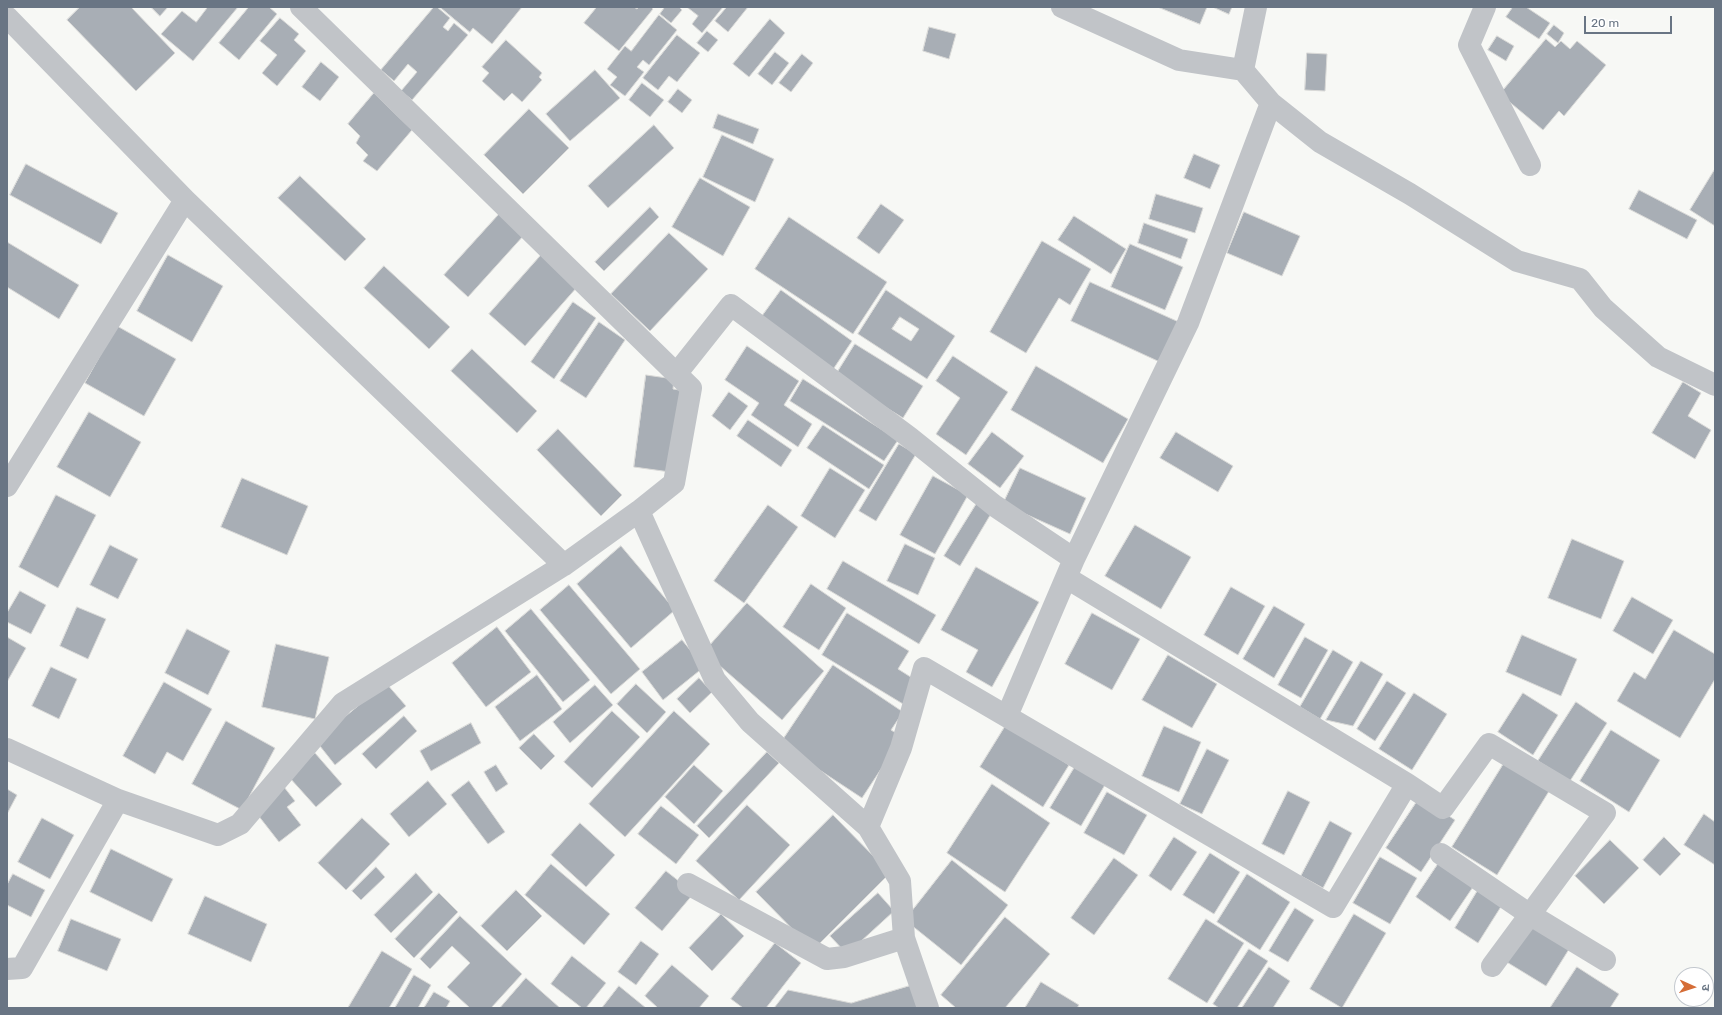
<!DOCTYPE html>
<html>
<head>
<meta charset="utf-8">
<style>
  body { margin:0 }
  #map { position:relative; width:1722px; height:1015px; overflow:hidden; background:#f7f8f5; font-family:Rubik,"Noto Sans Devanagari",sans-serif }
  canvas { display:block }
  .frame { position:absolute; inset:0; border:8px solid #697584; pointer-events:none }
  .north { position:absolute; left:1674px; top:967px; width:40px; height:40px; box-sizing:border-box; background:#fff; border:1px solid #c3c8ce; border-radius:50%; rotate:93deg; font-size:11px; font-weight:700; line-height:16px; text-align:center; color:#697584 }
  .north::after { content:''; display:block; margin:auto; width:14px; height:18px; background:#d56d37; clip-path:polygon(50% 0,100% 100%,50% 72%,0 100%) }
  .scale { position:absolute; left:1584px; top:16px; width:88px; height:18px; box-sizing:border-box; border:2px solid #697584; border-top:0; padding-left:5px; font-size:12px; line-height:14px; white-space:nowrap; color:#697584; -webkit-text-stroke:3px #fff; paint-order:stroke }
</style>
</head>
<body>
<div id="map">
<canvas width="1722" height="1015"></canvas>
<div class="frame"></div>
<div class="north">उ</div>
<div class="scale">20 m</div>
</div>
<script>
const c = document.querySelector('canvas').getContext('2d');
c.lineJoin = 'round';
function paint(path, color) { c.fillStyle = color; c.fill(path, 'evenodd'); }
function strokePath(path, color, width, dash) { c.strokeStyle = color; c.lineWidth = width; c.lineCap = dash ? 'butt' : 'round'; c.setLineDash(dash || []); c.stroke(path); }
const building = new Path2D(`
  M80,7H131L175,53L136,91L67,20Z
  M151,7H168L160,16Z
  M208,7H238L193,61L161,34L182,11L196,22Z
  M249,7H269L277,14L239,60L219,43Z
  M434,7H437L450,18L443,27L448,31L454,23L468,35L412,100L401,91L417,72L408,64L394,81L381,70Z
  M440,7H522L492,44L473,28L470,32Z
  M597,7H634L637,9L639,7H651L653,9L619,51L584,23Z
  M665,7H679L682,10L671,23L660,14Z
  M687,7H723L702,33L692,24L698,16Z
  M727,7H748L728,32L715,21Z
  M1158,7H1207L1200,24Z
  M1213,7H1232L1229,14Z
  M1513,7H1526L1550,23L1539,39L1506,17Z
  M659,15L677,30L649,65L643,60L637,67L644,72L625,96L610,85L617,77L607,69L625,46L631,51Z
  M280,18L299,34L294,40L306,51L277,86L262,73L277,55L260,41Z
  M770,19L785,33L749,77L733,64Z
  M1554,25L1564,33L1558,43L1547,34Z
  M929,27L956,34L949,59L923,51Z
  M707,31L718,40L708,52L697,43Z
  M677,35L700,53L677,82L669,76L658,90L643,78Z
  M1497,36L1514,46L1506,61L1488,50Z
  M1546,39L1555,47L1561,41L1570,49L1577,41L1606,65L1564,116L1559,111L1543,130L1500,94Z
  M506,40L542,73L539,77L542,80L522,102L512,93L504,101L482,81L489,73L482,67Z
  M775,52L789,63L772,85L758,74Z
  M1307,53L1327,54L1325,91L1305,90Z
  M802,54L813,63L791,92L779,83Z
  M321,62L339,77L320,101L302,87Z
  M595,70L620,98L570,141L546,114Z
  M642,83L664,100L650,117L629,100Z
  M678,89L692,100L682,113L668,102Z
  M374,93L412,130L377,171L363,161L368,155L356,143L360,136L348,124Z
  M529,109L569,148L523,194L484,155Z
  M718,114L759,129L753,144L713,128Z
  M654,125L674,148L608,208L588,186Z
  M722,135L774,159L755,202L703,177Z
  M1194,154L1220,165L1210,189L1184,178Z
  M26,164L118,213L101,244L10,195Z
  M1715,169V226L1690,210Z
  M300,176L366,239L345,261L278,198Z
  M700,178L750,207L723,256L672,227Z
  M1639,190L1697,220L1687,239L1629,209Z
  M1156,194L1203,208L1195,233L1149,219Z
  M881,204L904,220L879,254L857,238Z
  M650,207L659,217L604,271L595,262Z
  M501,212L525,234L468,297L444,275Z
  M1244,212L1300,236L1282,276L1227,253Z
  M1074,216L1126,249L1111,274L1058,240Z
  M789,217L887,282L853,334L755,269Z
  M1144,223L1188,239L1181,259L1138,243Z
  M669,233L708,269L650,331L611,294Z
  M1042,241L1091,269L1070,305L1059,298L1026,353L990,332Z
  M7,242L79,285L59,319L7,287Z
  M1130,244L1183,267L1165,310L1111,287Z
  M542,254L578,286L525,346L489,314Z
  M168,255L223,286L192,342L137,311Z
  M384,266L450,327L429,349L364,288Z
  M1090,282L1181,323L1162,363L1071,321Z
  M781,290L852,341L832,371L760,319Z
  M886,290L955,336L927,379L858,334ZM900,317L919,329L911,341L892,329Z
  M573,302L596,318L554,379L531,362Z
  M599,322L625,340L586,398L560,381Z
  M117,326L176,359L144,416L85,383Z
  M855,344L923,386L903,418L835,376Z
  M747,346L799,381L784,405L812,424L798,447L751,415L759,403L725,380Z
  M472,349L537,411L517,433L451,371Z
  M953,356L1008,392L966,455L936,434L960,398L936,381Z
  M1036,366L1128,419L1103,463L1011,410Z
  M646,375L674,379L673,389L686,391L670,472L634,467Z
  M803,379L898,440L884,461L790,401Z
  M1683,382L1701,393L1688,416L1711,430L1695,459L1652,433Z
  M729,392L748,406L730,430L712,416Z
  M89,412L141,442L110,497L57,467Z
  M748,420L792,450L781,467L737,436Z
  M823,425L884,465L869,489L807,448Z
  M558,429L622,495L601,516L537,450Z
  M992,432L1024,456L1000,488L968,464Z
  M1176,432L1233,466L1218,492L1160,458Z
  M899,444L916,454L876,521L859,511Z
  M830,468L865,490L835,538L801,516Z
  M1020,468L1086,498L1070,534L1003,504Z
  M933,476L968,495L935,554L900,535Z
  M242,478L308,506L287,555L221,527Z
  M56,495L96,515L58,588L19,567Z
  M977,503L992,512L960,566L944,556Z
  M768,505L798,527L744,603L714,581Z
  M1135,525L1191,557L1161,609L1105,576Z
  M1572,539L1624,561L1601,619L1548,598Z
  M905,544L935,558L918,595L887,581Z
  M110,545L138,559L118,599L90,585Z
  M621,546L675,610L631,648L577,584Z
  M843,561L936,615L919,644L827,589Z
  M976,567L1039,602L992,687L966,672L978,650L941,630Z
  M811,584L846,608L819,650L783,627Z
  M569,585L640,669L611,694L540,610Z
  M1231,587L1265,606L1238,655L1204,635Z
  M20,591L46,605L31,634L7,622V613Z
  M1632,597L1673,620L1653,654L1613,631Z
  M747,603L824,671L782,720L704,652Z
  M1274,606L1305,624L1274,678L1243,659Z
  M77,607L106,619L88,659L60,646Z
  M531,609L590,680L563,702L505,631Z
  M847,613L909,651L898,669L917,681L903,704L822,655Z
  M1092,613L1140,639L1112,690L1065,664Z
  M497,627L531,672L486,707L452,663Z
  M187,629L230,651L208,695L165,673Z
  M1674,630L1715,654V679L1680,738L1617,701L1634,672L1645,679Z
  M1522,635L1577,659L1561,696L1506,672Z
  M7,637L26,648L7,682Z
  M1305,637L1328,650L1301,698L1278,685Z
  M682,640L704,667L663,700L642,672Z
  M276,644L329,657L315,719L262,707Z
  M1333,650L1353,662L1320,719L1300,707Z
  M1168,655L1217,684L1192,728L1142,700Z
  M1361,661L1383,674L1353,726L1326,720Z
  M833,665L903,712L891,730L902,737L862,798L780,744Z
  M51,667L77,679L59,719L32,706Z
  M537,675L562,709L520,741L495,707Z
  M699,678L712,692L690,713L677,699Z
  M1387,681L1406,693L1375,741L1357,729Z
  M164,682L212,709L183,761L167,752L155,774L123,756Z
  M386,683L406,706L335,765L316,741Z
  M636,684L666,712L647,733L617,704Z
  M595,685L613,705L570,743L553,722Z
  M1414,693L1447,714L1412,770L1379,749Z
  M1523,693L1558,715L1533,755L1498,732Z
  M1576,702L1607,723L1570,781L1538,761Z
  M612,711L640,737L592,788L564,762Z
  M674,711L710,744L625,837L589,804Z
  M404,716L417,731L376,769L362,754Z
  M226,721L275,748L242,810L192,784Z
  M471,723L481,743L431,771L420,751Z
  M1006,725L1069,765L1043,807L980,767Z
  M1164,726L1201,742L1179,792L1142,776Z
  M1611,730L1660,760L1629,812L1580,781Z
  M534,734L555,756L541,770L519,748Z
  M1207,749L1229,760L1202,814L1180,804Z
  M767,752L779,763L709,838L697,826Z
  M315,753L342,784L316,807L289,777Z
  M1506,760L1551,788L1497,875L1452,847Z
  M496,765L508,784L496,792L484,772Z
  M694,765L723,791L694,824L665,797Z
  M1076,765L1106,783L1081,826L1050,808Z
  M428,781L447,804L409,837L390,814Z
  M469,781L505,832L488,844L451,795Z
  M992,784L1050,823L1005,892L947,853Z
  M284,787L295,801L287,807L301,825L279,842L254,810Z
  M7,789L17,795L7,814Z
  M1288,791L1310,802L1284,855L1262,844Z
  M1107,792L1147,815L1124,855L1084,833Z
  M1420,797L1455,820L1421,872L1386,848Z
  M747,805L790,845L739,900L696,861Z
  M661,806L699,835L676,864L638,834Z
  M1704,814L1715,822V865L1684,845Z
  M833,815L890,873L813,950L756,892Z
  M42,818L74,835L50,879L18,862Z
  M362,818L390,844L346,890L318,863Z
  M1330,821L1352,833L1323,888L1301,876Z
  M580,823L615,855L586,887L551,855Z
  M1174,837L1197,852L1171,891L1149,876Z
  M1664,837L1681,854L1660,876L1643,860Z
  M1610,840L1639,868L1604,904L1575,876Z
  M111,849L173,879L152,922L90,892Z
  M1210,853L1240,872L1214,914L1183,895Z
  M1380,857L1417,878L1390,924L1353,903Z
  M1114,858L1138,875L1094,935L1071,918Z
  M952,860L1008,905L961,965L905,920Z
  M1440,861L1475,884L1450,921L1416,897Z
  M551,864L610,914L584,945L525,895Z
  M376,867L385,877L361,900L352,891Z
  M666,871L694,893L662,931L635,908Z
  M416,873L433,892L391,933L374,915Z
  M13,874L45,890L31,917L7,905V885Z
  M1247,874L1290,902L1260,950L1217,922Z
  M516,890L542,916L507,951L481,926Z
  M1478,890L1502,905L1478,943L1455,928Z
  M439,893L458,912L414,958L395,939Z
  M878,893L894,911L847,954L830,936Z
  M205,896L267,924L251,962L188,934Z
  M1295,908L1314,920L1288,962L1269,951Z
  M721,914L744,936L712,971L689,948Z
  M1354,914L1386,933L1342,1008L1310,989Z
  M460,916L522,974L491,1008H470L447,987L470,963L452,946L430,969L420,959Z
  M1005,917L1050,954L1005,1008H956L941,995Z
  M71,919L121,939L107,971L58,951Z
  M1206,919L1244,943L1207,1003L1168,979Z
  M1530,921L1571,946L1546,986L1505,961Z
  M641,941L659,954L636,985L618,972Z
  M775,943L801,963L766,1008H743L731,999Z
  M1249,949L1268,961L1237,1008H1219L1213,1004Z
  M382,951L412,969L389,1008H348Z
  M572,956L606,983L586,1008H582L551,984Z
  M672,965L709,996L699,1008H658L645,996Z
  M1269,967L1290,981L1273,1008H1242Z
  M1577,967L1619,994L1610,1008H1550Z
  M414,975L431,985L418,1008H395Z
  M526,978L560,1008H500Z
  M1041,982L1079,1005L1077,1008H1025Z
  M913,985L920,1008H774L788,990L851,1003Z
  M619,986L646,1008H602Z
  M434,992L450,1001L446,1008H424Z`);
paint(building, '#a8aeb5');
strokePath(building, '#d9d9d7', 1);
strokePath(new Path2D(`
  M1062,7L1179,60L1243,70
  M1256,7L1243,70L1271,103L1320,142L1410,194L1517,261L1580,279L1603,308L1658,357L1715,385
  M1485,7L1469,45L1530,165
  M7,17L185,200L564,565
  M677,373L731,305L909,437L995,506L1074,559
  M7,486L185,200
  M639,511L715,680L750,722L868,827L900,881L904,938L928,1008
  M1067,578L1407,784L1443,808L1489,744L1605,813L1492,966
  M1007,716L1074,559L1188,323L1271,103
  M7,749L118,800
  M868,827L901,748L924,668L1333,907L1407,784
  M1441,854L1529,914L1605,960
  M688,884L827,959L844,957L904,938
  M7,969L22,968L118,800L218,835L240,824L343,703L564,565L639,511L674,483L691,388L301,7`), '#c1c4c8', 22);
</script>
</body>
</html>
